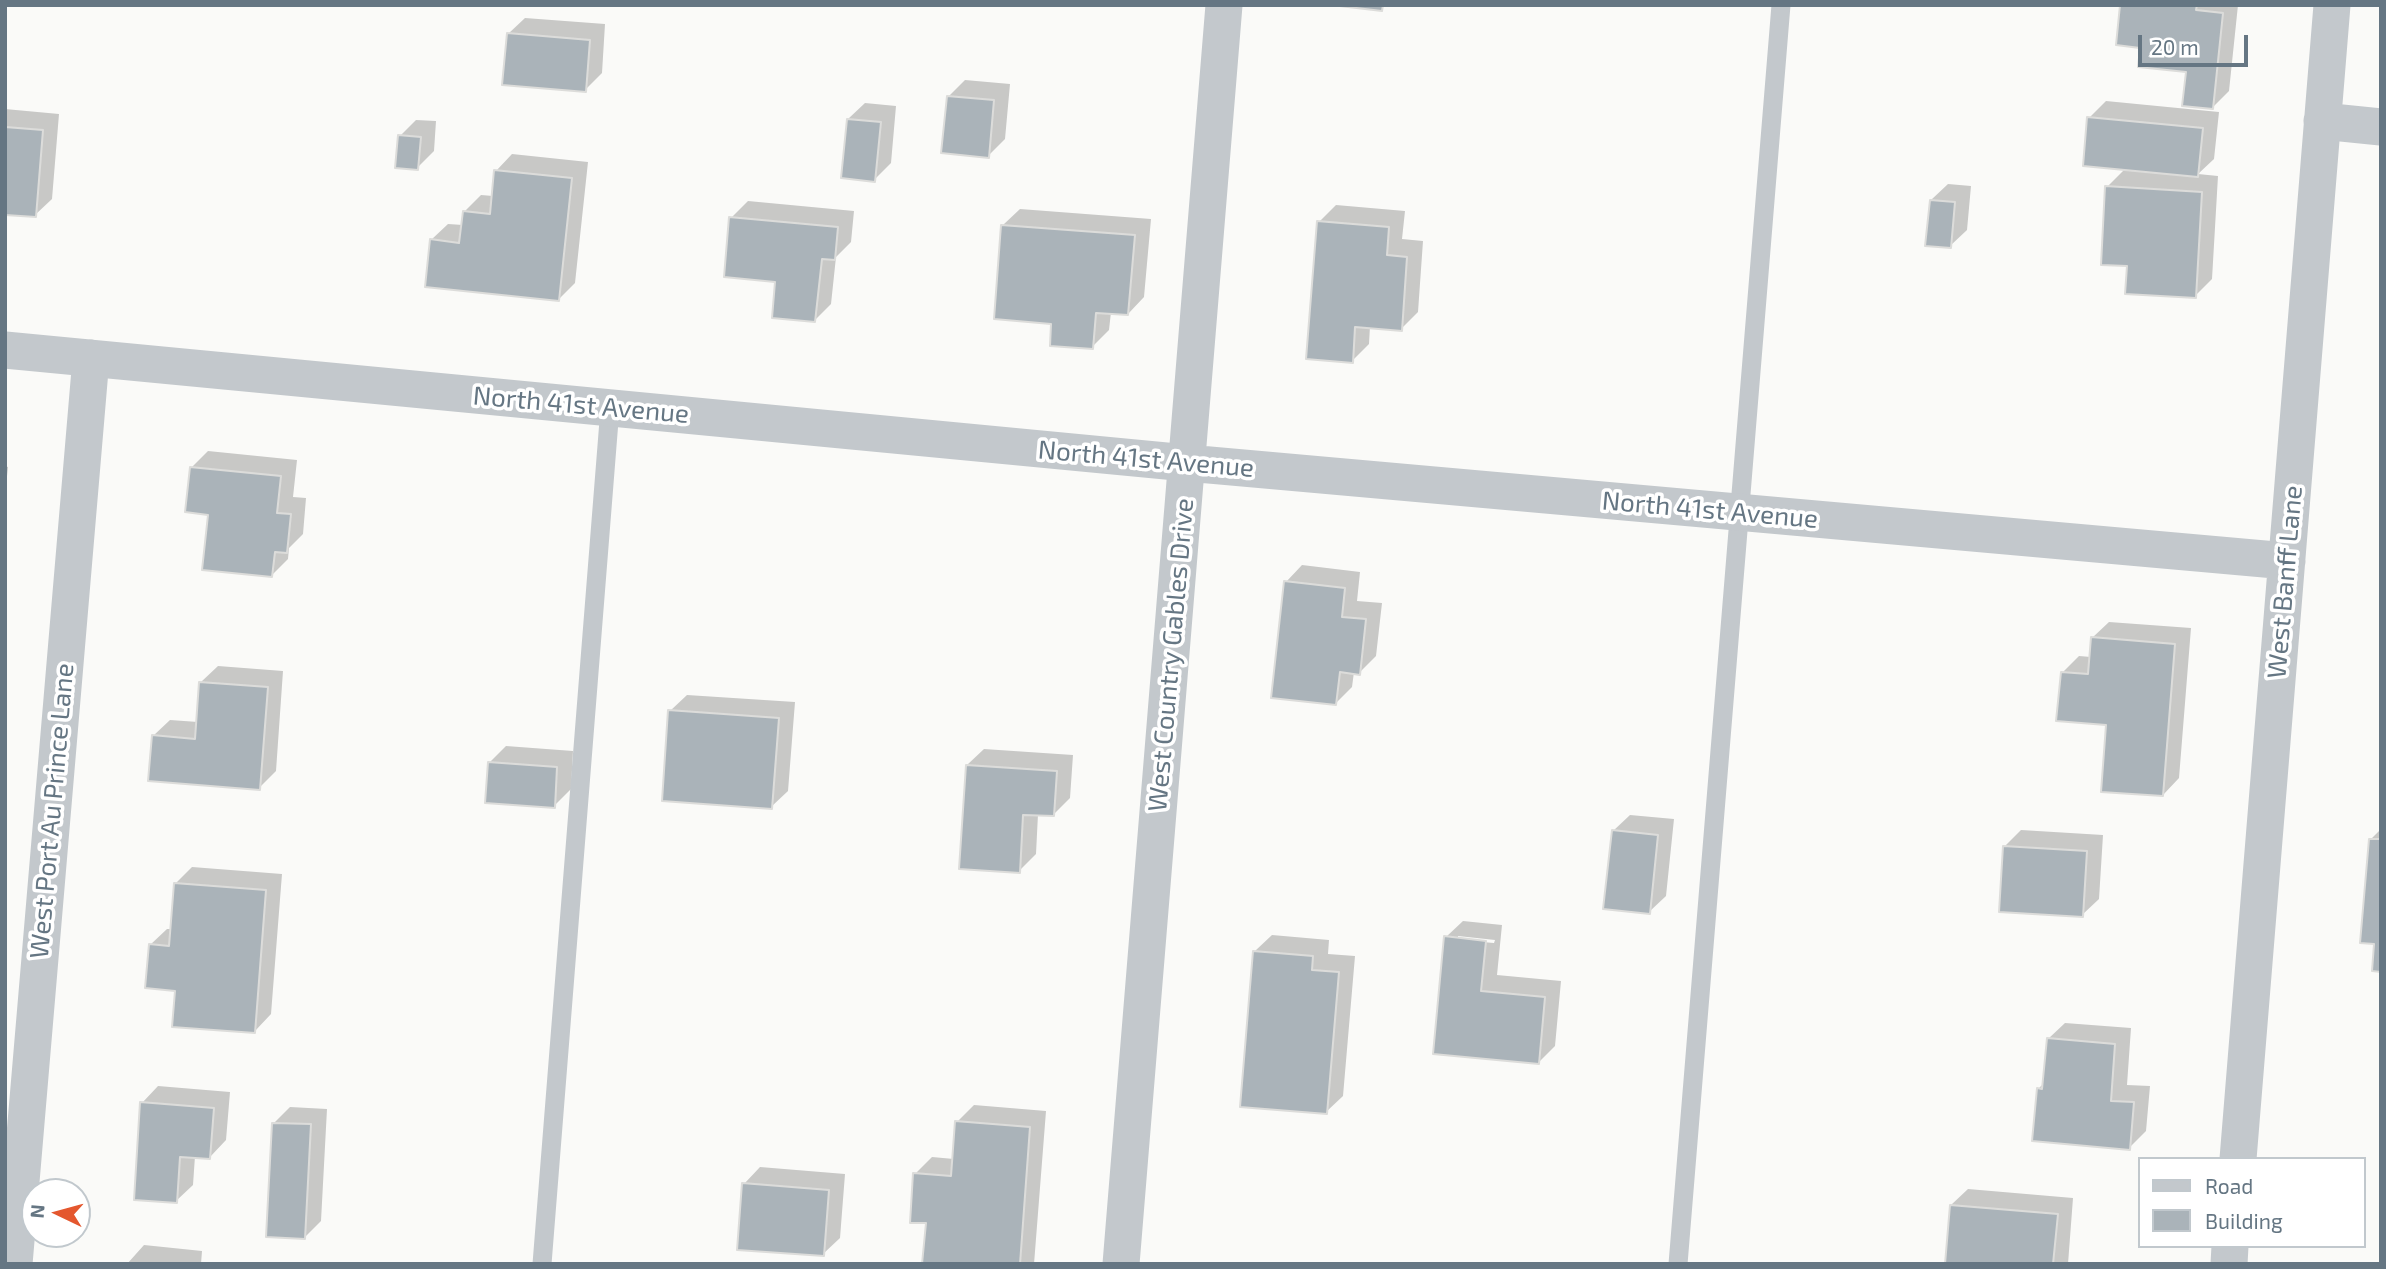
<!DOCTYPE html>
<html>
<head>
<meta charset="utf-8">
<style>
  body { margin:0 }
  #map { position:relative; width:2386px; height:1269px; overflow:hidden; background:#fafaf8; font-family:"Exo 2",sans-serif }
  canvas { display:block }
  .frame { position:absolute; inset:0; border:7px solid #657683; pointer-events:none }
  .legend { position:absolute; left:2138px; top:1157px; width:228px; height:91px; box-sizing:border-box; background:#fff; border:2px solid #c1c8cd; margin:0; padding:9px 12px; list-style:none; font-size:21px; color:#657683 }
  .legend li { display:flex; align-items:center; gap:14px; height:35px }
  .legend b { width:35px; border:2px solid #c1c8cd }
  .north { position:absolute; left:21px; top:1178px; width:70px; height:70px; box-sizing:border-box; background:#fff; border:2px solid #c1c8cd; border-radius:50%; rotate:275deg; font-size:19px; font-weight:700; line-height:28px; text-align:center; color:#657683 }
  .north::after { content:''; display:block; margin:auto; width:24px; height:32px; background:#e4572e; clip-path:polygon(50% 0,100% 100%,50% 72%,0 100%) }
  .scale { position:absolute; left:2138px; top:35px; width:110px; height:32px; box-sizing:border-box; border:4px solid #657683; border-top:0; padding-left:9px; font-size:21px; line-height:24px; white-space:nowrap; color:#657683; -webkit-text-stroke:5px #fff; paint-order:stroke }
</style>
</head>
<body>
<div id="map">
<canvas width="2386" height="1269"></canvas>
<div class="frame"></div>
<ul class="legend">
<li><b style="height:9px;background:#c3c8cc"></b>Road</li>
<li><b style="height:19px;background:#aab3b9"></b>Building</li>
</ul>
<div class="north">N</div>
<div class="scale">20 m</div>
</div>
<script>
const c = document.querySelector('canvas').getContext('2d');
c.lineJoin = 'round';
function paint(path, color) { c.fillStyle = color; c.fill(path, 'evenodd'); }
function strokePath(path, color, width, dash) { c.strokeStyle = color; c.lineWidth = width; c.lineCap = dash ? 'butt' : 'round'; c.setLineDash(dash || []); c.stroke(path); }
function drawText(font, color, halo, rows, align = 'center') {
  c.font = font + ' "Exo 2",sans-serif'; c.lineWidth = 7; c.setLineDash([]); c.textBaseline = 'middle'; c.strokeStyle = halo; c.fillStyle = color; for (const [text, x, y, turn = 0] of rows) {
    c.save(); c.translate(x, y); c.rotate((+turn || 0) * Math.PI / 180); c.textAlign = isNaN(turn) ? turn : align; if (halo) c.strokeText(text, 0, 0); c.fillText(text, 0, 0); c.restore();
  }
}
paint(new Path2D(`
  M2121,5H2238L2229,91L2213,107L2188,70L2142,46Z
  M525,18L605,24L602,73L585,90L508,34Z
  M965,80L1010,84L1005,139L988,156L949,96Z
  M2106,101L2219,112L2214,159L2198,174L2218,176L2212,279L2195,296L2129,264L2107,187L2126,168L2089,118Z
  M865,103L896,106L891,163L874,180L848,119Z
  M5,109L59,114L52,199L35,215L5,213Z
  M416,120L436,121L434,151L417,168L400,136Z
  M512,154L588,162L575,283L559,299L431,240L448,224L463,225L464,212L481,195L493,196L496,171Z
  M1948,184L1971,186L1967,230L1950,246L1931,200Z
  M748,201L854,211L851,242L836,257L831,304L815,320L777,280L731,218Z
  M1336,205L1405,211L1402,239L1423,241L1418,312L1401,329L1370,326L1369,344L1352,361L1319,222Z
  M1020,209L1151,219L1144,297L1128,314L1111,312L1109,330L1092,347L1053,322L1003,225Z
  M208,451L297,460L293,497L306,498L303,534L289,548L288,559L271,576L210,513L192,467Z
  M5,466L8,467L5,495Z
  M1302,565L1360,572L1357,601L1382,603L1376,656L1359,673L1354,672L1352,687L1336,703L1286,582Z
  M2109,622L2191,628L2179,778L2163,795L2108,724L2062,673L2079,656L2091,657L2092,638Z
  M218,666L283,671L276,771L259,788L153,736L170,720L198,722L201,682Z
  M687,695L795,702L788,791L771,807L670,711Z
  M506,746L573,751L571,789L554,806L489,763Z
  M984,749L1073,755L1070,798L1053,815L1038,814L1036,854L1019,871L967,765Z
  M1630,815L1674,819L1666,896L1649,912L1613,831Z
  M2381,829V970L2371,839Z
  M2021,830L2103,835L2099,899L2082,915L2004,847Z
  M192,867L282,874L271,1014L255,1031L177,989L150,945L167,929H172L175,884Z
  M1463,921L1502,925L1497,975L1561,981L1555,1046L1538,1063L1435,1053L1446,937ZM1458,936L1495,940L1494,943L1458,940Z
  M1272,935L1329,940L1328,954L1355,956L1343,1096L1326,1112L1255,951Z
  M2065,1023L2131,1028L2127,1085L2150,1086L2146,1131L2129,1148L2038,1089L2044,1083L2048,1039Z
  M158,1086L230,1092L226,1140L210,1157L195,1156L193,1185L176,1201L142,1103Z
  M974,1105L1046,1111L1034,1264H924L928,1222L915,1174L932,1157L954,1159L957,1122Z
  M290,1107L327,1109L321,1221L305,1237L274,1123Z
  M760,1167L845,1174L840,1238L823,1254L744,1184Z
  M1968,1189L2073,1198L2068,1264H1946L1951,1205Z
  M144,1245L202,1251L201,1264H127Z`), '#0003');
const building = new Path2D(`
  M1331,5H1383L1382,11Z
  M2120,5H2197L2196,10L2223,13L2213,109L2182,106L2186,72L2138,67L2140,48L2116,45Z
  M507,33L590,40L586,92L502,85Z
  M947,96L994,100L989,158L941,153Z
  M2087,117L2203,128L2198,177L2083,166Z
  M847,119L881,122L875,182L841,178Z
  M5,127L43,130L36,217L5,215Z
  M398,135L421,137L418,170L395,168Z
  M494,170L572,178L559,301L425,287L430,239L459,243L463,211L490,214Z
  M2105,186L2202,192L2196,298L2125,294L2127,266L2101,265Z
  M1930,200L1955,202L1951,248L1925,246Z
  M729,217L838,227L835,260L822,259L815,322L772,318L775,282L724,277Z
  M1317,221L1389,227L1387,255L1407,257L1402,331L1355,327L1353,363L1306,359Z
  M1001,225L1135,235L1128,315L1096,313L1093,349L1050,346L1051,324L994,319Z
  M190,467L281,476L277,513L291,514L287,553L275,552L272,577L202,570L208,515L185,512Z
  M1284,581L1345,588L1342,617L1366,619L1360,675L1340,672L1336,705L1271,698Z
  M2091,637L2175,644L2163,796L2101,792L2106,725L2056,721L2061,672L2088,674Z
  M199,682L268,687L260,790L148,781L152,735L195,739Z
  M668,710L779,718L772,809L662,801Z
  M488,762L557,767L555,808L485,803Z
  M966,765L1057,771L1054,816L1023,815L1020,873L959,869Z
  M1612,830L1658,835L1650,914L1603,909Z
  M2369,839H2381V972L2372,971L2374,944L2360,943Z
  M2003,846L2087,851L2083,917L1999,912Z
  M174,883L266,890L255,1033L172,1027L175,991L145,988L149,944L169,946Z
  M1444,936L1486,941L1481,991L1545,997L1539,1064L1433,1054Z
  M1253,951L1313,956L1312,970L1339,972L1327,1114L1240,1107Z
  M2047,1038L2115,1044L2111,1101L2134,1102L2130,1150L2032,1141L2037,1088L2042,1089Z
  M140,1102L214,1108L210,1159L180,1157L177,1203L134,1200Z
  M955,1121L1030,1127L1020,1264H922L926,1223H910L913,1173L951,1176Z
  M272,1123L311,1124L305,1239L266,1237Z
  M742,1183L829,1190L824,1256L737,1250Z
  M1950,1205L2058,1214L2053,1264H1945Z`);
paint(building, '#aab3b9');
strokePath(building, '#dcdcda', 2);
strokePath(new Path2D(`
  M542,1264L610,408
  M1678,1264L1781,5`), '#c3c8cc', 19);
strokePath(new Path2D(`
  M2322,121L2381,127
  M5,350L1187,463L2287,561
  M2238,1159L2332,5
  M14,1264L91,358
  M1121,1264L1224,5
  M2229,1264L2230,1246`), '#c3c8cc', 37);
drawText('26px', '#657683', '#fff', [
  ["North 41st Avenue",581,405,5],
  ["North 41st Avenue",1146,459,5],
  ["North 41st Avenue",1710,510,5],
  ["West Banff Lane",2285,582,-85],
  ["West Country Gables Drive",1171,655,-85],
  ["West Port Au Prince Lane",52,811,-85]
]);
</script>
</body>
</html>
